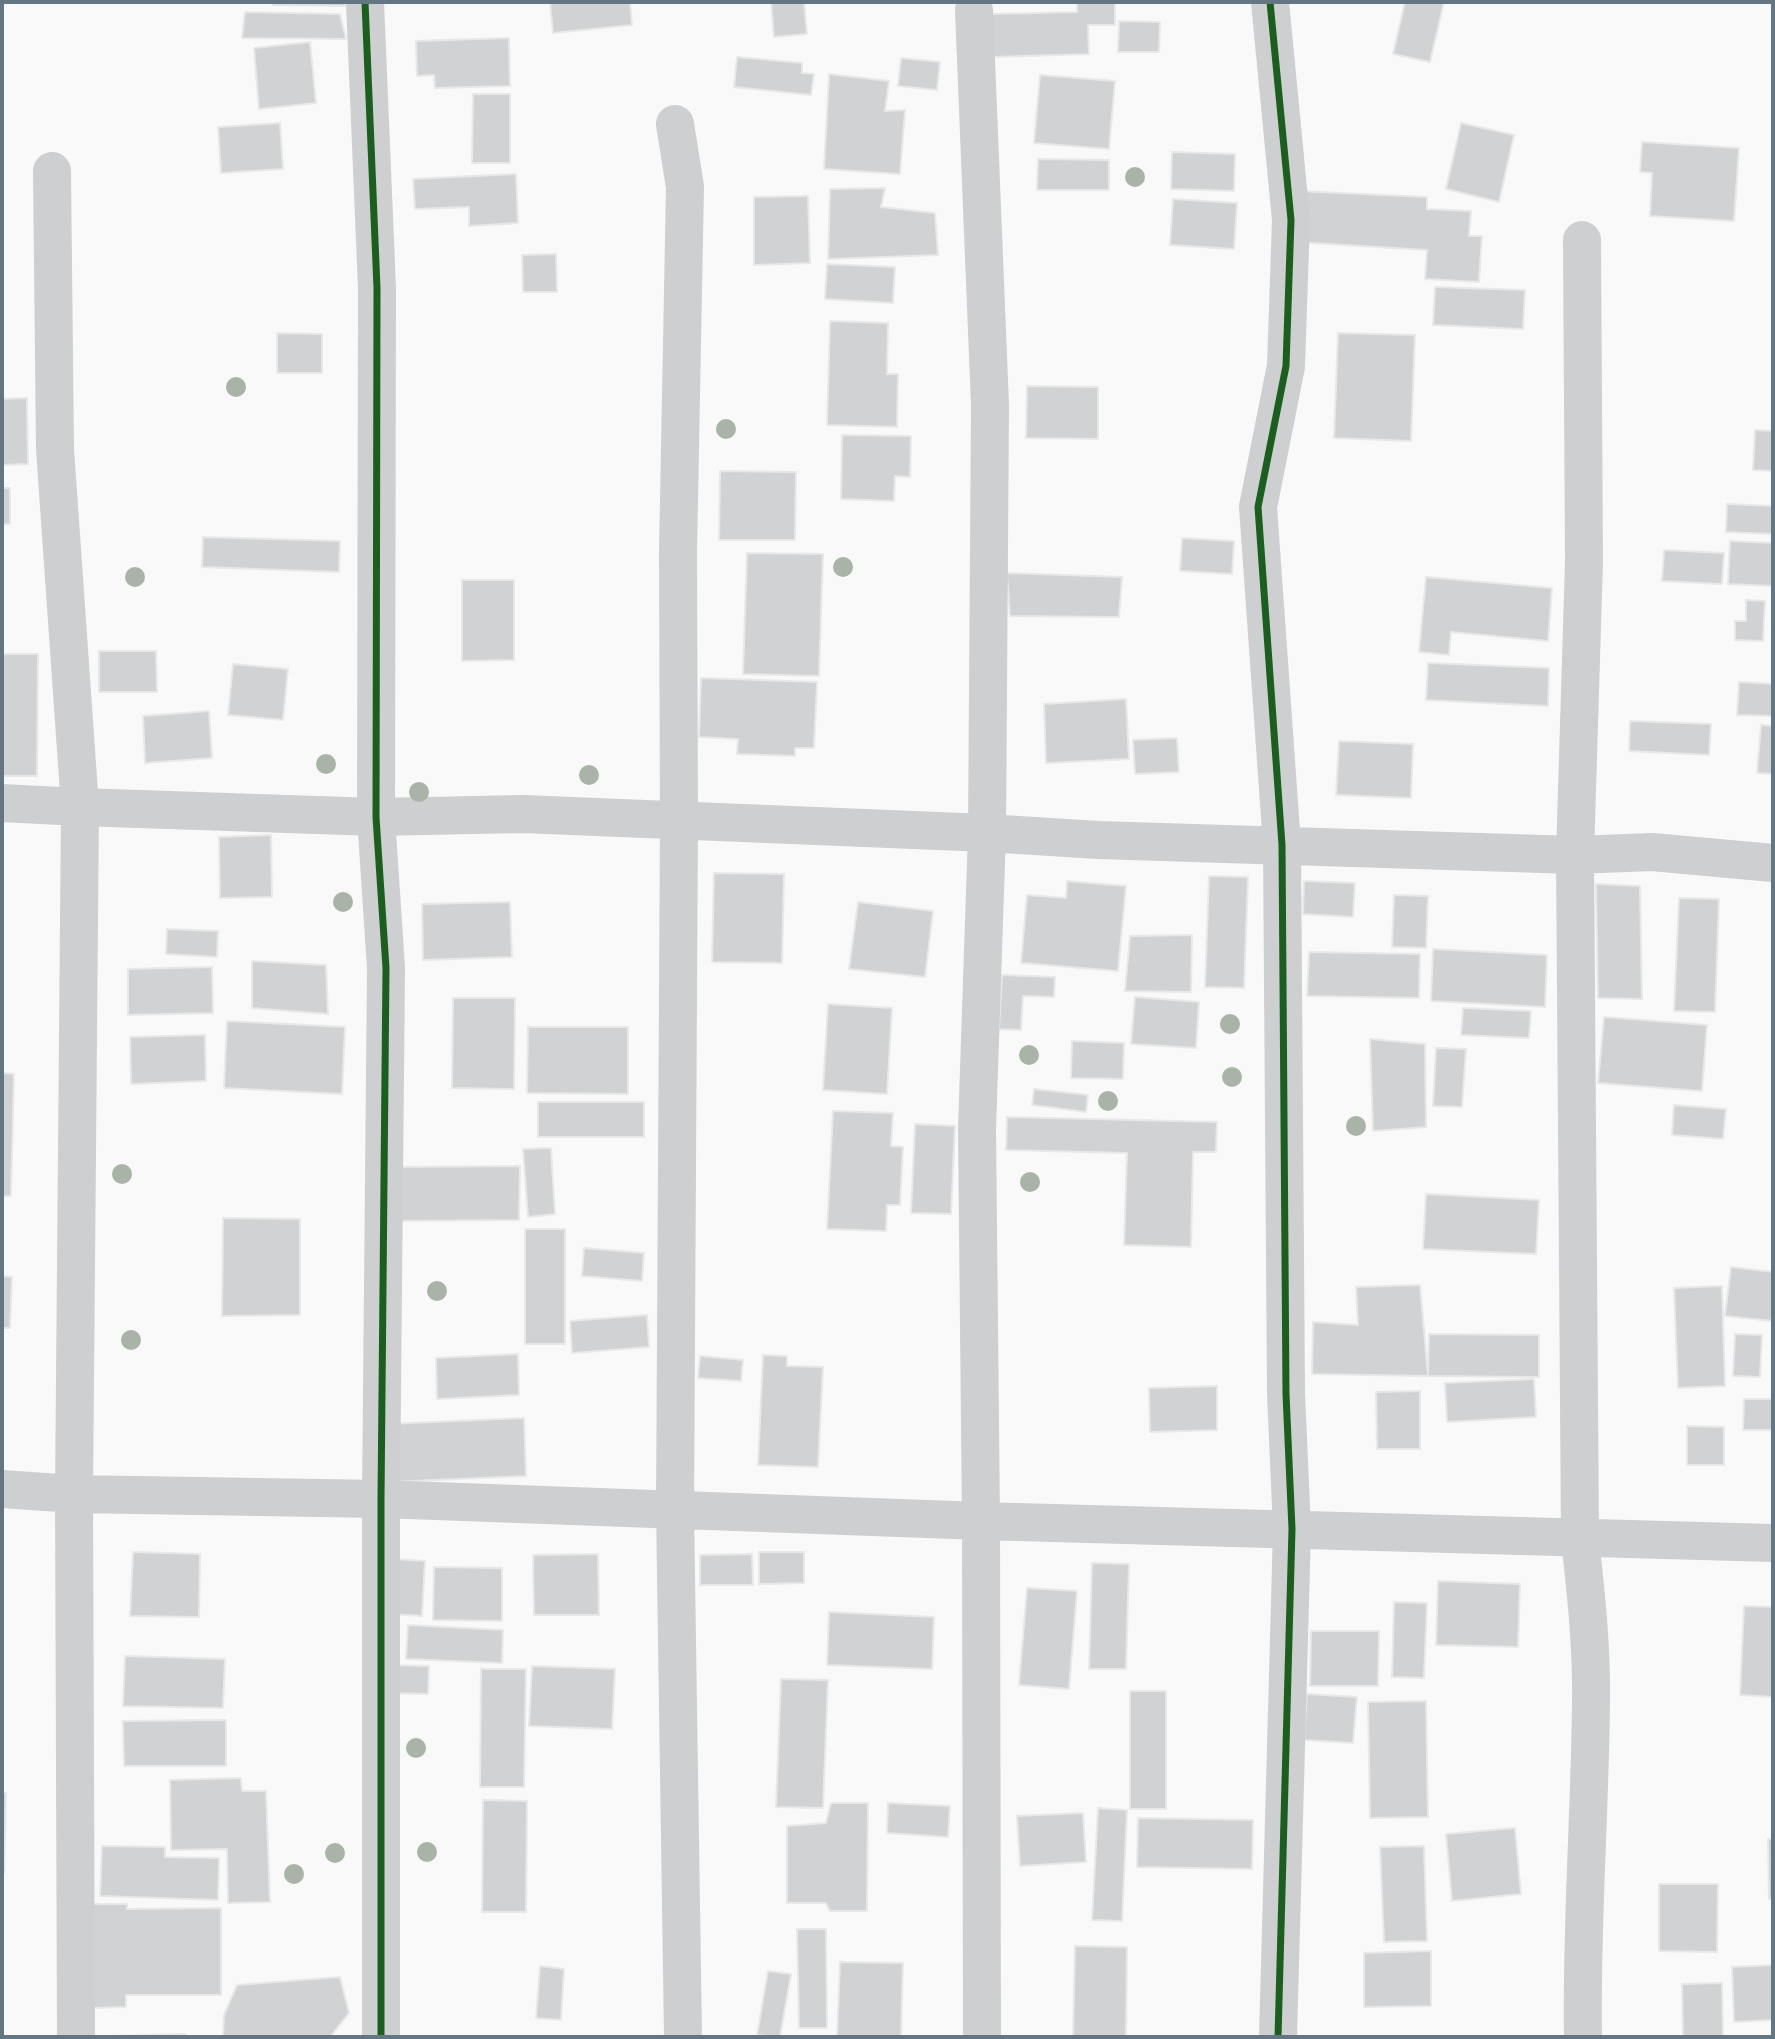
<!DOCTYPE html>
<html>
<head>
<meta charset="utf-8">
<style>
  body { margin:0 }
  #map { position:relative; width:1775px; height:2039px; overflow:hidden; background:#f9f9f9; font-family:Signika,sans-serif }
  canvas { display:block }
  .frame { position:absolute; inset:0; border:4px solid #657683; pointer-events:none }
</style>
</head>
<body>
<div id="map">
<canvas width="1775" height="2039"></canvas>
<div class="frame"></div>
</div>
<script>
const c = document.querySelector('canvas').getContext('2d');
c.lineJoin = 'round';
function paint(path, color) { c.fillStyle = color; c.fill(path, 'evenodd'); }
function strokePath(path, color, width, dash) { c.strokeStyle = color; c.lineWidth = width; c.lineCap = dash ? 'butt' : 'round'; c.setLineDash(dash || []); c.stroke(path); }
const building = new Path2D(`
  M273,2H345V6L273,5Z
  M550,2H630L632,25L553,33Z
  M771,2H804L807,34L774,37Z
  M1077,2H1115V25H1088L1089,54L992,57V14L1077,12Z
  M1405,2H1444L1430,62L1393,54Z
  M245,12L340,14L346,39L242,38Z
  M1119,21L1160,22L1159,52H1118Z
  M509,38L510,86L435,88L434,75L417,76L416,41Z
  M310,42L316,103L259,109L254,48Z
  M737,57L802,63V73L814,74L811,95L734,87Z
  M901,58L940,62L937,90L898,86Z
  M829,74L889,81L885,111L905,110L900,174L824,169Z
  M1040,75L1115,81L1109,149L1034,143Z
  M473,94H510V163H472Z
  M280,123L283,169L221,173L218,127Z
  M1461,123L1514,135L1499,202L1446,189Z
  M1642,142L1739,148L1734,221L1650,216L1652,173L1640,172Z
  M1172,152L1235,154L1234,191L1171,189Z
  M1038,159L1109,160V190H1037Z
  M516,174L518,223L469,226V207L415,209L413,179Z
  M885,188L881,207L935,213L938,255L828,259L830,189Z
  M1298,191L1427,197V209L1471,211L1469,236H1482L1479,282L1425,279L1427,250L1295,242Z
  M808,196L810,263L754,265V197Z
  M1173,199L1237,203L1234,249L1170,245Z
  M556,254L557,292H523L522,255Z
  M827,264L895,267L893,303L825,299Z
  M1435,287L1525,290L1523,329L1433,325Z
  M830,321L888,323L887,374H898L897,427L827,425Z
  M277,333L322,334V373H277Z
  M1338,333L1415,335L1411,441L1334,438Z
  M1027,386L1098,387V439L1026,438Z
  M27,398L28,464L2,465V399Z
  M1755,430L1773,431V471L1753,470Z
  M842,435L911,436L910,477L895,476L894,501L841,499Z
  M720,471L796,472L795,540H719Z
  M2,488H10V524H2Z
  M1727,504L1773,506V534L1726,532Z
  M203,537L340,541L339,572L202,567Z
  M1182,538L1234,541L1232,574L1180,571Z
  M1730,541L1773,543V586L1728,584Z
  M1664,550L1724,553L1722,584L1662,581Z
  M747,553L823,554L819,676L743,674Z
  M1007,573L1122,577L1119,617L1010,616Z
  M1426,577L1552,588L1548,641L1451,632L1449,655L1419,652Z
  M462,580H514V660L462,661Z
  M1746,600L1765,601L1763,641L1735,640V621H1746Z
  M99,651H156L157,692H99Z
  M2,654H38L37,776H2Z
  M1428,663L1549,668L1548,706L1426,700Z
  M233,664L288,669L283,720L228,715Z
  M701,678L817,682L814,748H795V756L737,754L738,739L699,737Z
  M1739,682L1773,684V716L1737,715Z
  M1126,699L1129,759L1046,763L1044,704Z
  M209,711L212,758L145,763L143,716Z
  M1630,721L1711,724L1709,755L1629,751Z
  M1761,725L1773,726V774L1757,773Z
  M1177,738L1179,772L1135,774L1133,740Z
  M1339,741L1413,744L1411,798L1336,795Z
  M271,835L272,897L220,898L219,837Z
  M714,873L784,874L782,963L712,962Z
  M1209,876L1248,877L1244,988L1205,987Z
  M1067,881L1126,886L1118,971L1021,963L1027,895L1066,898Z
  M1304,881L1355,883L1353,917L1303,914Z
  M1596,884L1640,886L1642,999L1598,998Z
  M1394,895L1428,896L1426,948L1392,947Z
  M1679,898L1719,899L1715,1012L1674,1011Z
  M510,902L512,957L423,960L422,904Z
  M858,902L933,911L925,977L849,969Z
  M167,929L218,931L217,957L166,954Z
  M1192,935L1191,992L1125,991L1130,936Z
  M1433,949L1547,955L1545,1007L1431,1001Z
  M1309,952L1420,954L1419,998L1307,996Z
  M252,961L326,965L328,1014L252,1008Z
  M212,967L213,1013L128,1015V969Z
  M1002,975L1055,977L1054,997L1023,996L1021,1030L999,1029Z
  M1135,997L1199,1002L1196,1048L1131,1044Z
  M453,998H515L514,1089L452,1088Z
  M828,1004L892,1008L887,1094L823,1090Z
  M1463,1008L1531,1011L1529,1038L1461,1035Z
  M1604,1017L1707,1025L1702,1091L1598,1083Z
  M227,1021L345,1027L342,1094L224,1088Z
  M528,1027H628V1094L527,1093Z
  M205,1035L206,1081L131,1084L130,1037Z
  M1370,1039L1425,1044L1426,1127L1373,1131Z
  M1072,1041L1124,1043L1123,1079L1071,1078Z
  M1436,1048L1466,1049L1462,1107L1433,1106Z
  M2,1073L14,1074L11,1196H2Z
  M1034,1089L1088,1095L1086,1112L1032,1105Z
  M538,1102H644V1137H538Z
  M1674,1105L1726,1109L1723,1139L1672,1135Z
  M833,1111L893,1113L891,1146L903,1147L900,1205H887L886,1231L827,1229Z
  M1007,1117L1217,1122L1216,1152H1193L1191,1247L1124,1245L1127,1153L1006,1150Z
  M915,1124L955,1126L951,1214L911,1213Z
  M551,1148L555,1214L528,1217L523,1149Z
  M520,1166L519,1220L396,1221L397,1167Z
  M1426,1194L1539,1200L1536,1254L1423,1249Z
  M223,1218L300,1219V1315L222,1316Z
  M525,1229H565V1344H525Z
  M584,1248L644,1253L642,1281L582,1276Z
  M1731,1267L1773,1272V1321L1725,1316Z
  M2,1276L12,1277L10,1328H2Z
  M1420,1285L1428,1376L1312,1374L1313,1322L1358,1325L1356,1287Z
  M1722,1286L1725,1386L1678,1388L1674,1288Z
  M647,1315L649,1347L572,1353L570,1321Z
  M1429,1334L1539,1335V1377L1428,1376Z
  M1735,1334L1762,1335L1760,1377L1733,1376Z
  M518,1354L519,1395L437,1399L436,1358Z
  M763,1355L787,1356V1366L823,1367L818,1467L758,1465Z
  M700,1356L743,1360L741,1381L698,1378Z
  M1534,1379L1536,1417L1447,1422L1445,1383Z
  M1217,1386V1430L1150,1432L1149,1388Z
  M1420,1391V1449H1377L1376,1392Z
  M1744,1399H1773V1430H1743Z
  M524,1418L526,1476L390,1482L388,1424Z
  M1687,1426L1724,1427V1465H1687Z
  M133,1552L200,1554L199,1617L130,1616Z
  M759,1552H804V1583L759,1584Z
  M598,1554L599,1615H534L533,1555Z
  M752,1554L753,1585H700V1555Z
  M394,1559L425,1561L422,1616L391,1614Z
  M1092,1563L1129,1564L1126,1669H1089Z
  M434,1567L502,1568V1621L433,1620Z
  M1438,1581L1520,1584L1518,1647L1436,1645Z
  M1027,1588L1077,1591L1069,1689L1019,1685Z
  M1394,1602L1427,1603L1424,1678L1392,1677Z
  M1744,1606L1773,1607V1697L1740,1695Z
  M829,1612L934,1617L932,1669L827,1665Z
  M408,1625L503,1630L502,1663L406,1659Z
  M1311,1631H1379L1378,1686H1310Z
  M125,1656L225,1659L223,1708L123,1706Z
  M388,1665L429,1666L428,1694L386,1693Z
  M532,1666L615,1669L612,1729L529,1726Z
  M481,1669H526L524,1787H480Z
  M781,1679L828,1680L823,1808L776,1807Z
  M1130,1691H1166V1809H1130Z
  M1307,1694L1357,1697L1353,1743L1304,1740Z
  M1426,1701L1428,1817L1370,1818L1368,1702Z
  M226,1720V1766H124L123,1721Z
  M241,1778L242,1791H266L270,1902L228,1903L227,1849L171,1850L170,1780Z
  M2,1793H6L4,1873H2Z
  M483,1800L527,1801L526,1912H482Z
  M831,1803H868L867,1911H830L826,1903H787V1826L826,1823Z
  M888,1803L950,1806L948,1837L887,1833Z
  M1098,1808L1127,1810L1122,1921L1092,1920Z
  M1083,1813L1086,1862L1020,1866L1017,1816Z
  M1138,1818L1253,1820L1252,1869L1137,1867Z
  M1515,1828L1521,1894L1452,1901L1446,1834Z
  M1768,1839H1773V1899H1769Z
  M102,1846L165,1847V1857L219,1858L218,1900L100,1896Z
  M1424,1846L1427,1941L1384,1942L1380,1847Z
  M1659,1884H1718L1717,1952L1659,1951Z
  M89,1904H127V1909L221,1908V1995H126V2007L88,2008Z
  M797,1929H826L827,2028H799Z
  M1075,1946L1127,1947L1126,2037H1073Z
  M1431,1951V2006L1364,2007V1953Z
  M840,1962L903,1963L901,2037H837Z
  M1773,1965V2020L1734,2022L1732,1967Z
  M540,1966L564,1969L561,2020L536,2018Z
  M768,1971L791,1974L780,2037L757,2035Z
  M340,1977L349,2013L330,2037H223L224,2015L237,1985Z
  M1722,1983L1723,2037H1683L1682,1984Z
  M185,2034V2037H113V2036Z`);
paint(building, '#d0d2d3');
strokePath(building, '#e8e8e8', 2);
strokePath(new Path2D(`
  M365,2L377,288L376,817L386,968L381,1499V2037
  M1270,2L1291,220L1286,366L1258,507L1282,845L1286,1394L1292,1529L1278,2037
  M974,10L990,405L987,833L977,1129L981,1521L982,2037
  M675,124L685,187L678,552L679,822L675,1509L683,2037
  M52,171L55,449L80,807L74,1494L76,2037
  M1582,240L1584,561L1575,855L1580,1539C1586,1594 1592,1648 1591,1703C1590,1814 1581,1926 1583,2037
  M2,803L80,807L376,817L523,814L987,833L1098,840L1575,855L1652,852L1773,863
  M2,1489L74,1494L381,1499L981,1521L1773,1543`), '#cecfd0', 38);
strokePath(new Path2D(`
  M365,2L377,288L376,817L386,968L381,1499V2037
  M1270,2L1291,220L1286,366L1258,507L1282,845L1286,1394L1292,1529L1278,2037`), '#1b5e20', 7);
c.fillStyle = '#a9b3a7';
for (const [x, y] of [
  [1135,177],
  [236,387],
  [726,429],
  [843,567],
  [135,577],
  [326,764],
  [589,775],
  [419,792],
  [343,902],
  [1230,1024],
  [1029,1055],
  [1232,1077],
  [1108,1101],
  [1356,1126],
  [122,1174],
  [1030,1182],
  [437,1291],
  [131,1340],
  [416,1748],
  [427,1852],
  [335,1853],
  [294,1874]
]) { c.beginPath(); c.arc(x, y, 10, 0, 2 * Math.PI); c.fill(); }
</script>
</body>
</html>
